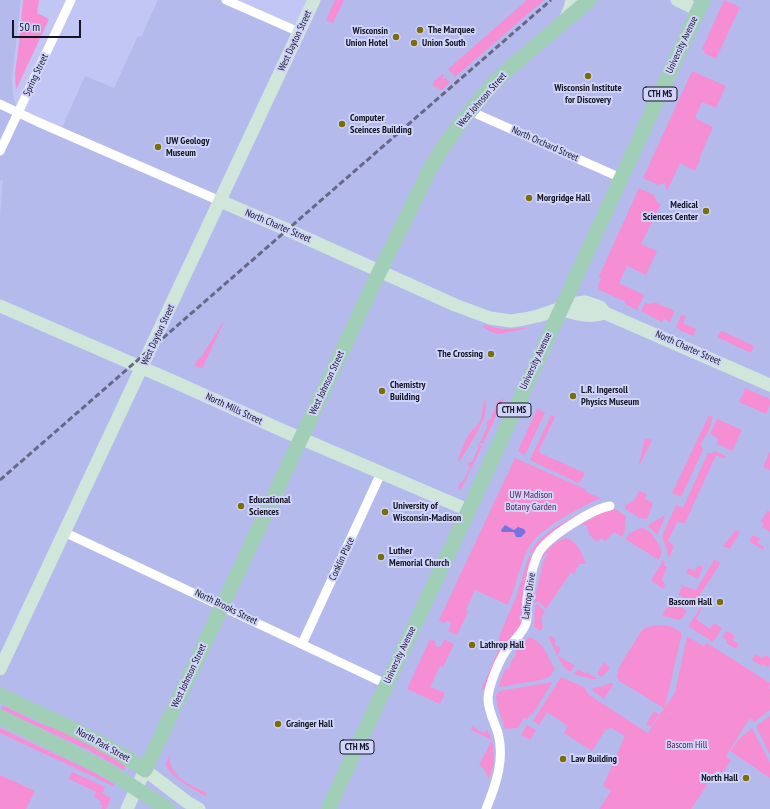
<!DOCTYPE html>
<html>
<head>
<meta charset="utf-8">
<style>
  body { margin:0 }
  #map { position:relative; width:770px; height:809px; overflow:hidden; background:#c2c6f4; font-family:"PT Sans Narrow",sans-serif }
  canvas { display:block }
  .scale { position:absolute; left:12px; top:20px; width:69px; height:18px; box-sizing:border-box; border:2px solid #141525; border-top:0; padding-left:5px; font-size:12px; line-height:14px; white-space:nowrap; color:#141525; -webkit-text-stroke:3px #d0d4f9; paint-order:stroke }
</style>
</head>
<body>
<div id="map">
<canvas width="770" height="809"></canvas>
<div class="scale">50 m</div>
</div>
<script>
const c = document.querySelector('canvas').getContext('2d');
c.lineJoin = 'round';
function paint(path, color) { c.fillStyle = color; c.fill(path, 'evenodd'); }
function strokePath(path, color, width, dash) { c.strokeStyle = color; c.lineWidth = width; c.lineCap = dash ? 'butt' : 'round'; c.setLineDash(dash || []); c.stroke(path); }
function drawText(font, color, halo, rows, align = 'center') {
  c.font = font + ' "PT Sans Narrow",sans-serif'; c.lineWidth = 4; c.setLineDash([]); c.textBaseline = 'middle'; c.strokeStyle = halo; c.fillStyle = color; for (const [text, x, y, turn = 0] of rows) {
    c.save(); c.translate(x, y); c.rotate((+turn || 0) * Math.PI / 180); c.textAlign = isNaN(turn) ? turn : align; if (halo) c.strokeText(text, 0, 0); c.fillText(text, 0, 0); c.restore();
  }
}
paint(new Path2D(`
  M0,0H21L12,79L13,95L18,113L60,132L85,76L114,88L138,36L141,37L158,0H226L299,32L314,0H770V809H0V216L3,180L0,181Z`), '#b5baed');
paint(new Path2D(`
  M23,0H39L37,13L49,19L16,90L15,74L19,43Z
  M335,0H344L333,23L326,20Z
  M527,0H544L455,77L448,69Z
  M724,0L740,7L716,59L704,53L705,51L702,49Z
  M692,71L726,86L716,108L702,102L695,118L713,127L699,159L700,160L695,171L680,163L668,189H666L665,183L658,185L643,178Z
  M443,74L444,76L442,77L444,79L445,77L450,83L442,90L433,86L434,81Z
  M639,188L654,195L657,202L661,204L641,244L657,251L646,275L627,266L619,283L644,295L637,310L625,304L626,302L599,290L598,285L601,279L599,276Z
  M654,302L673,310L674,312L670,322L664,319L662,322L641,311L645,303L650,304Z
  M681,315L686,316L683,323L696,329L693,336L676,328Z
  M226,317L202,369L194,365L203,354Z
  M484,325L502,329L529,328C523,329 502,334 499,334C493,333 488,330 483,327Z
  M722,331L754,346L751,353L717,337L720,332Z
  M745,388L770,399V405L766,414L739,402L742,395L744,394L743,392Z
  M485,399C492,415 468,446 460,461L458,460C460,454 466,437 470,433C473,429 477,427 480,421C483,414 482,406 485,399Z
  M503,399H504L483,444L478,442L481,441L488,425L486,424L488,420H490L497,404L495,403Z
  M537,409L545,412L527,451L524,455L518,451Z
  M551,415L555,417L539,450L540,453L585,473L580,482L578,483L530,460Z
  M709,415L713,417C711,423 709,431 706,436C702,442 698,442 703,450L681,497L672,493Z
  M717,419L742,430L732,451L717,444V438L710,434Z
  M645,438L652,440L640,464H639Z
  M477,443L482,446L461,489L458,488L460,482L462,483L470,467L468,466L469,462H472L479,446L477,445Z
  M715,451L726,456L724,459L716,455L685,523L677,522L668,541L674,546L669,558L667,554L668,550L666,548L662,536L676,505L683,508L708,453H711Z
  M770,451V470L763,467Z
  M515,458L585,489L588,493L601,498C581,507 537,529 528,549C519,567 516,587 508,605L475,590L466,610L468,612L457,635L448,631L451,624L449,621H446L444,623L439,620Z
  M639,491L647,494L645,499L653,503L647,519L640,518L625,509V506L635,499Z
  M615,509L626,516L625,530L622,537L614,532L605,541L601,538L598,542L589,535L587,525H582V524L600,513Z
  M768,510L770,512V532L762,527L764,524L761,521Z
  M582,512L543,540L534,552L530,553C539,533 564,523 582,512Z
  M664,516L665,517L657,535L648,526L650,524Z
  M641,528C651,528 658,543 662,551L659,560L625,539L630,533Z
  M736,530L740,532L730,549L723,546Z
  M753,535L760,539L757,543L764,547L763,550L749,541Z
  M567,538C578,542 582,554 586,564H579L574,574L571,572L546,609L539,602H534L543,562L548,553L545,554L543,558L542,556C549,547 556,540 567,538Z
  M529,555L532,559L521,624L518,630L501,649L485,688L481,690L498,651L497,650L500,634L516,597Z
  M662,560L665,562L664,565L667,567L662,579L665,585L663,589L651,580L662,563L661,562Z
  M714,560L718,561L720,564L694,604L678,594L682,587L680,585L696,590Z
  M698,565L703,567L698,579L686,573L688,568L695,571Z
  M671,601L687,611L681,620L666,617L662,615Z
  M705,601V603L696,619L710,629L714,623L722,628L713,642L688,626Z
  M538,604L545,612L541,617L543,628L540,631L534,627L535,605Z
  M660,625L673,627L682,633L665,707L675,693L687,636L704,646L707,643L770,683L769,688L770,689V710L754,722L750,718L726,756L731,760L723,773L717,770L691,809H599L611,791L603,786L625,736L610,727L608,730L606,729L592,751L564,733L568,726L547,712L539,725L533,721L561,677L584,687L589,695L648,733L664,708L619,681L617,677L619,667L642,630L647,627Z
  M727,631L735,636L732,640L739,644L736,649L726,643L727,640L722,637Z
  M549,636H550L556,639L554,644L561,649L558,654V656L574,665H575L570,672C560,665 558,656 552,645C551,641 549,640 549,636Z
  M529,637C545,642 547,657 555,669L549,677L541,680L500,687L499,684L506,668L509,669L511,661L517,653L515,652Z
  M430,639L436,642L435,645L438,647L441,646L444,639L454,644L443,667L440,666L430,687L445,693L440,704L407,689Z
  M755,654L762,658L765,655L770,658L769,668L763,664L762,666L752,660Z
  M604,662L610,668L602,677L598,675V672Z
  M578,669L586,674L587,672L597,679H591L574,674Z
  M551,682L552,683L533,714L531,713L527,720L524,718L518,728L505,729L497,704L496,695L500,691Z
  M610,683H614L604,699L592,690L593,688L600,687Z
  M3,706L41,724L72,734L126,764L124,770L88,750L7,712L1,709Z
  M654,711L659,714L651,727L646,724Z
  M770,716V755L756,726Z
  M473,725L476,729L484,733L487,730C497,745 495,763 489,779L484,769L479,765L492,740L471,730Z
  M527,725L536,730L530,740L521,735Z
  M0,728L91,771L114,784L113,786L0,733Z
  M752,728L770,763V778L730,751L739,739Z
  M170,754C167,777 191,785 207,793L205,796C194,789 167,776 166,763Z
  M72,772L105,787L102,793L111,798L106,809H101L103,806L100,804L101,801L94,797L96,792L69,779Z
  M0,775L35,791L26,809H0Z`), '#f68ed4');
paint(new Path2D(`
  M505,525L514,530L518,527L524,529L525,531L526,532L521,537H516L514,532H502L501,530Z`), '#7474e0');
strokePath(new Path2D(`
  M226,0L299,32
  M0,104L38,122L220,201
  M470,111L621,178
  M0,151L71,0
  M64,532L386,684
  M302,644L381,473
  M486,809C496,785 505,759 498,733C494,721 488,711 488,698C489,685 498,663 505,652C511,643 520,636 525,626C529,617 526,608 527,599C528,592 529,585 531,578C532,569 535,560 539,552C548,537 592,509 610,506`), '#fff', 9);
strokePath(new Path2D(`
  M677,0L698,10
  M565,20L570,8L572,0
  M220,201L288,230L455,305L490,318L511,321L524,319L538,316L577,303L585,302L600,307L605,313L770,385
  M0,306L177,383L286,432L468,510
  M561,309C574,314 592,318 605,313
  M0,669L314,0
  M127,809L145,770L187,802L199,809`), '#d0e6db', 13);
strokePath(new Path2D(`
  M0,695C49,719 100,738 145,770L374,283L431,167L443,147L462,121L492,85L511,67L589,0
  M0,717L107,770L168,809
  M328,809L473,501L703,0`), '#a0ceb7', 15);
strokePath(new Path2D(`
  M0,480L551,0`), '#656886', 3, [6, 3]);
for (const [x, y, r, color] of [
  [420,30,4,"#7b6e0a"],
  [396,37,4,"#7b6e0a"],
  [414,43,4,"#7b6e0a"],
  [588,76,4,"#7b6e0a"],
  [342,124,4,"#7b6e0a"],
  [158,147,4,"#7b6e0a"],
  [529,198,4,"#7b6e0a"],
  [706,211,4,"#7b6e0a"],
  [491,354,4,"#7b6e0a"],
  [382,391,4,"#7b6e0a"],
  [573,396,4,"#7b6e0a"],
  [241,506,4,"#7b6e0a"],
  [385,512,4,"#7b6e0a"],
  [381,557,4,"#7b6e0a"],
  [720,602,4,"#7b6e0a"],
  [472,645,4,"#7b6e0a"],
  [278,724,4,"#7b6e0a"],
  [563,759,4,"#7b6e0a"],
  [746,778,4,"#7b6e0a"]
]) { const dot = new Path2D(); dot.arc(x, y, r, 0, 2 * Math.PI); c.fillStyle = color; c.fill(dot); strokePath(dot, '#d0d4f9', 1.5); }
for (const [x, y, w] of [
  [660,94,34],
  [514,410,34],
  [357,747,34]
]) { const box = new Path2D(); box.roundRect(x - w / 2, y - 7, w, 14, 3); c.fillStyle = '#d0d4f9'; c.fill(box); strokePath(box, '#141525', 1); }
drawText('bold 9px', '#141525', null, [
  ["CTH MS",660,94],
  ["CTH MS",514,410],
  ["CTH MS",357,747]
]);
drawText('bold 10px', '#141525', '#d0d4f9', [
  ["The Marquee",428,30],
  ["Wisconsin",388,31,"right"],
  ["Union Hotel",388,43,"right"],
  ["Union South",422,43],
  ["Wisconsin Institute",588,88,"center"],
  ["for Discovery",588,100,"center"],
  ["Computer",350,118],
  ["Sceinces Building",350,130],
  ["UW Geology",166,141],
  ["Museum",166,153],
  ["Morgridge Hall",537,198],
  ["Medical",698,205,"right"],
  ["Sciences Center",698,217,"right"],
  ["The Crossing",483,354,"right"],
  ["Chemistry",390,385],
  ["Building",390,397],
  ["L.R. Ingersoll",581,390],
  ["Physics Museum",581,402],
  ["Educational",249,500],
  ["Sciences",249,512],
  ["University of",393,506],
  ["Wisconsin-Madison",393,518],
  ["Luther",389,551],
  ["Memorial Church",389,563],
  ["Bascom Hall",712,602,"right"],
  ["Lathrop Hall",480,645],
  ["Grainger Hall",286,724],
  ["Law Building",571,759],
  ["North Hall",738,778,"right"]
], 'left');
drawText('10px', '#141525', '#d0d4f9', [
  ["West Dayton Street",295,41,-65],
  ["University Avenue",682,45,-65],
  ["Spring Street",36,75,-65],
  ["West Johnson Street",482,100,-49],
  ["North Orchard Street",545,144,24],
  ["North Charter Street",278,226,23],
  ["West Dayton Street",158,335,-65],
  ["North Charter Street",688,348,24],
  ["University Avenue",536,361,-65],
  ["West Johnson Street",327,383,-65],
  ["North Mills Street",234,409,25],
  ["Conklin Place",342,559,-65],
  ["Lathrop Drive",529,596,-82],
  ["North Brooks Street",226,607,26],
  ["University Avenue",400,655,-65],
  ["West Johnson Street",189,676,-65],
  ["North Park Street",103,745,29]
]);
drawText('10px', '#5d194a', '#d0d4f9', [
  ["UW Madison",531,495],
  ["Botany Garden",531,507],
  ["Bascom Hill",687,745]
]);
</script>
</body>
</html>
